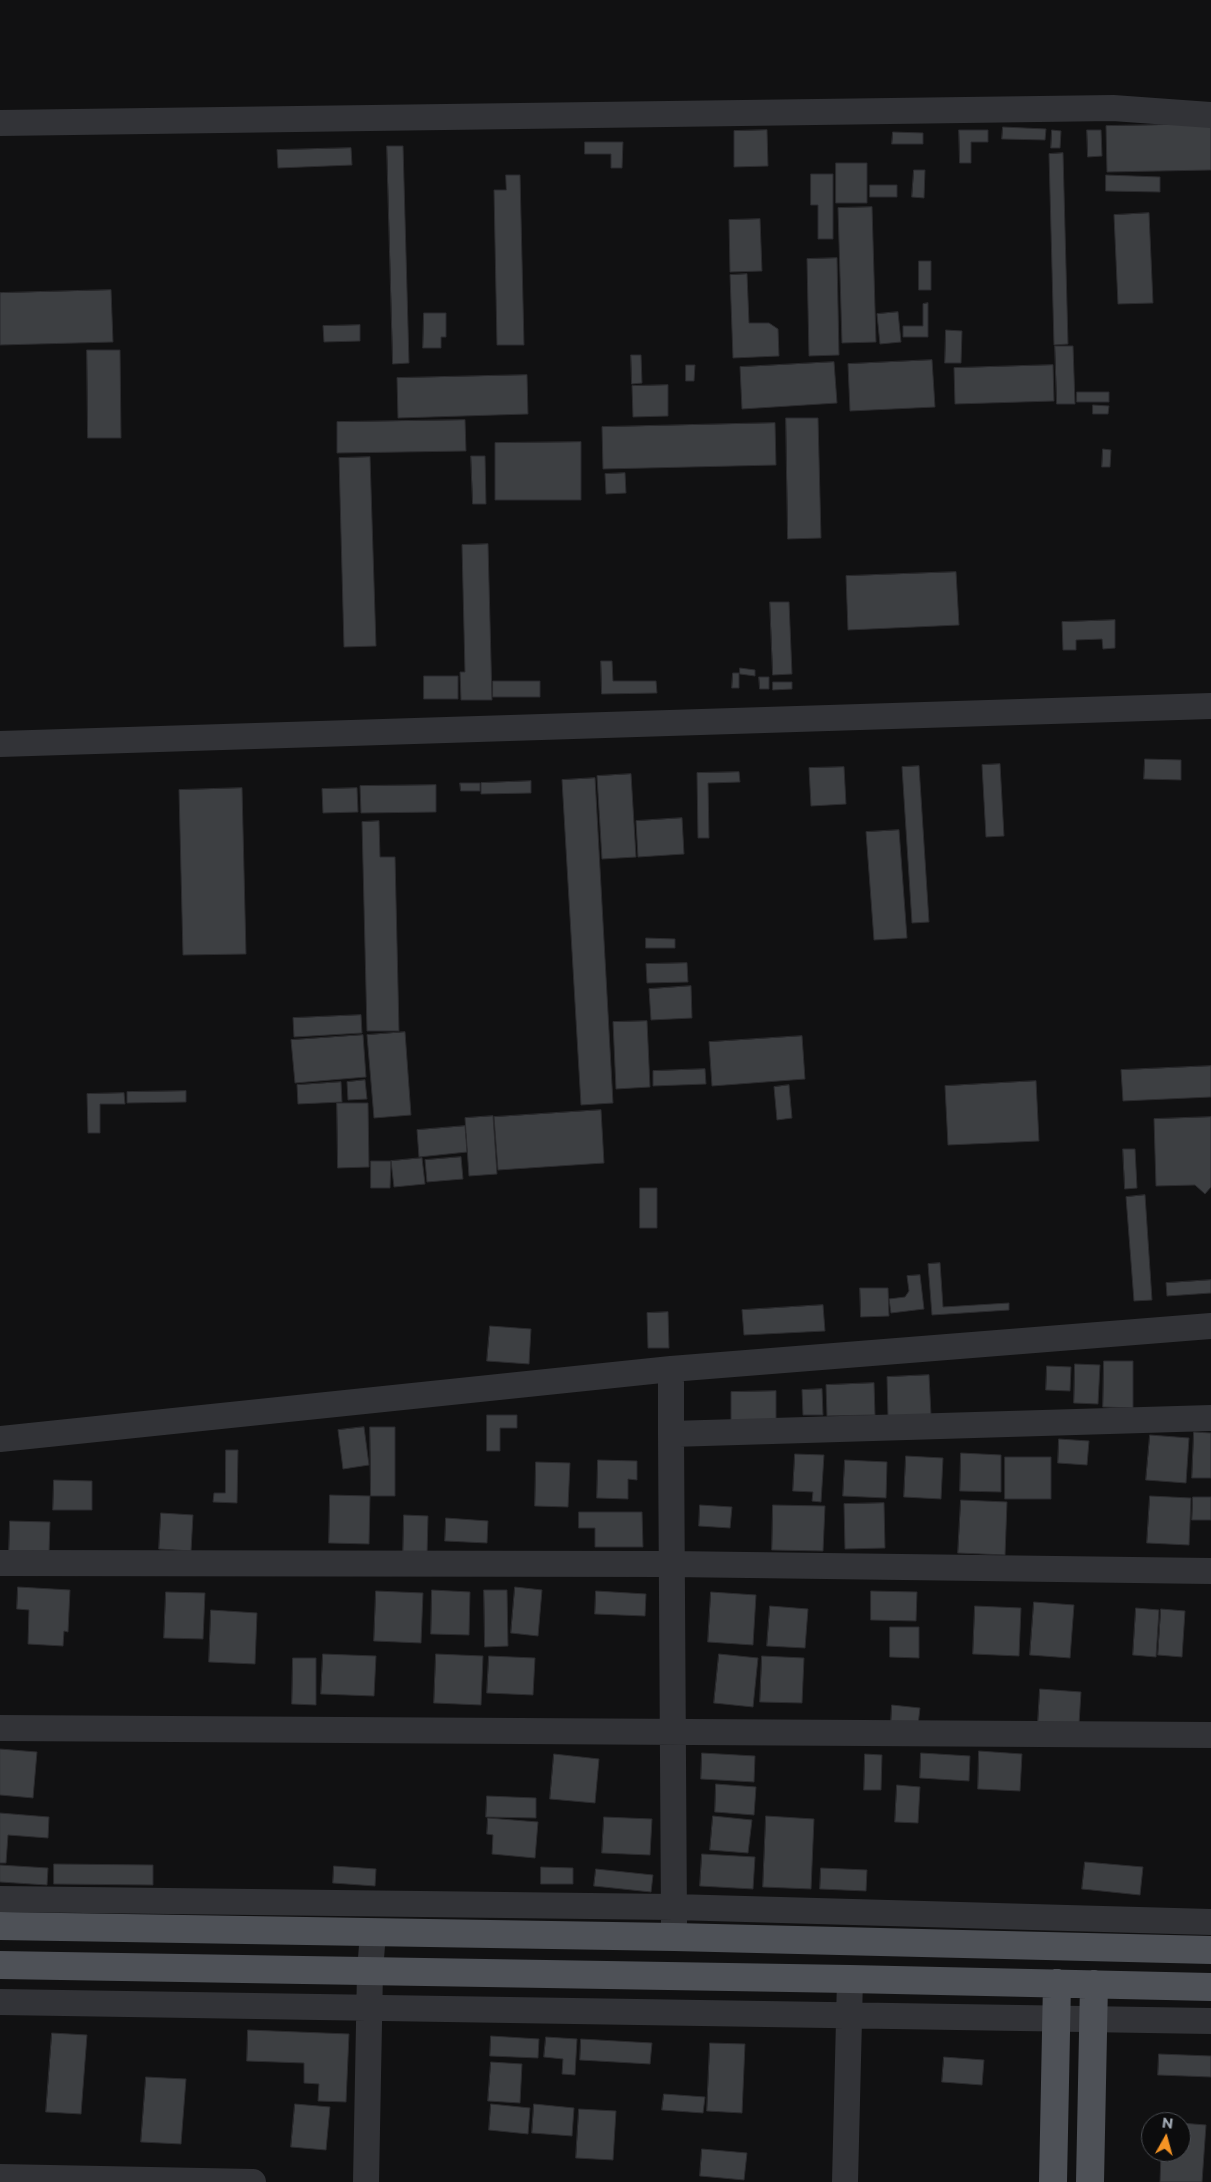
<!DOCTYPE html>
<html>
<head>
<meta charset="utf-8">
<style>
  body { margin:0 }
  #map { position:relative; width:1211px; height:2182px; overflow:hidden; background:#111112; font-family:Montserrat,sans-serif }
  canvas { display:block }
  .north { position:absolute; left:1141px; top:2112px; width:50px; height:50px; box-sizing:border-box; background:#0c0c0d; border:1px solid #484b50; border-radius:50%; rotate:7deg; font-size:14px; font-weight:700; line-height:20px; text-align:center; color:#a2aab4 }
  .north::after { content:''; display:block; margin:auto; width:18px; height:22px; background:#f69425; clip-path:polygon(50% 0,100% 100%,50% 72%,0 100%) }
</style>
</head>
<body>
<div id="map">
<canvas width="1211" height="2182"></canvas>
<div class="north">N</div>
</div>
<script>
const c = document.querySelector('canvas').getContext('2d');
c.lineJoin = 'round';
function paint(path, color) { c.fillStyle = color; c.fill(path, 'evenodd'); }
function strokePath(path, color, width, dash) { c.strokeStyle = color; c.lineWidth = width; c.lineCap = dash ? 'butt' : 'round'; c.setLineDash(dash || []); c.stroke(path); }
const building = new Path2D(`
  M1211,124V170L1107,172L1106,126Z
  M1003,127L1046,129L1045,140L1002,139Z
  M767,130L768,166L734,167V131Z
  M959,130H988V142H971V163H960Z
  M1052,130L1061,131L1060,148H1051Z
  M1087,130H1101L1102,156L1088,157Z
  M893,132L923,133V144H892Z
  M585,142H623L622,168H611V154H585Z
  M387,146H403L409,363L393,364Z
  M351,148L352,165L278,168L277,150Z
  M1063,153L1068,344L1054,345L1049,154Z
  M836,163H867V203H836Z
  M914,170H925L924,198L912,197Z
  M811,174H833V239H818V205H811Z
  M506,175H520L524,345H497L494,190H506Z
  M1106,175L1160,177V192L1106,191Z
  M870,185H897V197H870Z
  M872,207L876,342L842,343L838,208Z
  M1149,213L1153,303L1118,304L1114,215Z
  M760,219L762,271L730,272L729,220Z
  M837,258L839,355L809,356L807,259Z
  M919,261H931V290H919Z
  M747,274L749,323H769L778,329L779,356L733,358L730,275Z
  M111,290L113,342L0,345V293Z
  M928,303V337H903V326H923V304Z
  M898,312L901,342L880,344L877,314Z
  M424,313H446V337H441V348H423Z
  M360,325V341L324,342L323,326Z
  M946,330L962,331L961,363H945Z
  M1055,346H1073L1075,404H1057Z
  M87,350H120L121,438H88Z
  M631,355H641L642,383L632,384Z
  M932,360L935,407L850,411L848,364Z
  M834,362L837,403L742,409L740,367Z
  M686,365H695L694,381H686Z
  M1053,365L1054,401L955,404L954,368Z
  M527,375L528,414L398,418L397,378Z
  M668,385V416L633,417L632,386Z
  M1077,392H1109V402H1077Z
  M1093,405L1109,406L1108,414H1093Z
  M786,418H818L821,538L788,539Z
  M465,420L466,451L337,453V422Z
  M775,423L776,465L603,469L602,427Z
  M581,442V500H495V443Z
  M1103,449L1111,450L1110,467H1102Z
  M471,456H485L486,504H473Z
  M370,457L376,646L344,647L339,458Z
  M625,473L626,493L606,494L605,474Z
  M488,544L492,700H461L460,672H465L462,545Z
  M956,572L959,625L848,630L846,576Z
  M770,602H789L792,674L773,675Z
  M1115,620V648L1103,649L1102,639L1076,640V650H1063L1062,622Z
  M601,661H612L613,681H656L657,693L602,694Z
  M740,668L755,670V676L740,674Z
  M733,673H739V688H732Z
  M424,676H458V699H424Z
  M759,677H769V689H760Z
  M493,681H540V697H493Z
  M773,682H792V689L773,690Z
  M1145,759L1181,760V780L1144,779Z
  M1000,764L1004,836L986,837L982,765Z
  M919,766L929,922L912,923L902,767Z
  M844,767L846,804L811,806L809,768Z
  M739,772L740,782L708,783L709,838H698L697,773Z
  M631,774L636,857L602,859L597,776Z
  M595,778L613,1103L581,1105L562,780Z
  M531,781V793L481,794V783Z
  M460,783H480V791H461Z
  M436,785V812L361,813L360,786Z
  M242,788L246,954L183,955L179,790Z
  M357,788L358,812L323,813L322,789Z
  M682,818L684,854L638,857L636,821Z
  M379,821L380,857H395L399,1031H367L362,822Z
  M899,830L907,938L874,940L866,832Z
  M646,938L675,939V948H646Z
  M687,963L688,982L647,983L646,964Z
  M691,986L692,1018L651,1020L649,989Z
  M361,1015L362,1033L294,1037L293,1018Z
  M647,1021L650,1087L616,1089L613,1022Z
  M405,1032L411,1115L374,1118L367,1035Z
  M363,1035L366,1077L295,1083L291,1040Z
  M802,1036L805,1079L712,1086L709,1042Z
  M1211,1066V1097L1123,1101L1121,1070Z
  M705,1069L706,1084L653,1086V1071Z
  M365,1080L367,1099L348,1100L347,1082Z
  M1036,1081L1039,1141L948,1145L945,1086Z
  M341,1082L342,1102L298,1104L297,1085Z
  M789,1085L792,1118L777,1120L774,1087Z
  M186,1091V1102L127,1103V1092Z
  M124,1093L125,1104H100V1133H88L87,1094Z
  M337,1103H368L369,1167L338,1168Z
  M601,1110L604,1163L498,1170L494,1117Z
  M493,1116L497,1174L469,1176L465,1118Z
  M1211,1117V1187L1205,1194L1195,1185L1156,1186L1154,1119Z
  M465,1126L467,1152L419,1157L417,1130Z
  M1123,1149H1135L1137,1188L1125,1189Z
  M461,1157L463,1179L427,1182L425,1160Z
  M422,1158L425,1184L394,1187L391,1161Z
  M371,1161H391L390,1188H371Z
  M640,1188H657V1228H640Z
  M1145,1195L1152,1300L1134,1301L1126,1197Z
  M940,1263L943,1307L1009,1303V1310L932,1315L928,1264Z
  M920,1275L924,1309L891,1313L889,1299L905,1297L909,1291L907,1276Z
  M1211,1280V1293L1167,1296L1166,1283Z
  M860,1288H888L889,1316L861,1317Z
  M823,1305L825,1331L744,1335L742,1310Z
  M668,1312L669,1348H648L647,1313Z
  M490,1326L531,1329L529,1364L487,1361Z
  M1104,1361H1133V1408L1103,1407Z
  M1075,1364L1100,1365L1098,1404L1074,1403Z
  M1047,1366L1071,1367L1070,1391L1046,1390Z
  M929,1375L931,1415L888,1416L887,1377Z
  M874,1383L875,1415L827,1416L826,1385Z
  M822,1389L823,1415H803L802,1390Z
  M776,1391V1421L731,1422V1392Z
  M487,1415H517V1428H500V1451H487Z
  M364,1427L369,1465L343,1469L338,1430Z
  M370,1427H395V1496H371Z
  M1194,1432L1211,1433V1478H1192Z
  M1150,1435L1189,1438L1186,1483L1146,1480Z
  M1059,1439L1089,1441L1087,1465L1058,1463Z
  M226,1450H238L237,1503L213,1502L214,1493H225Z
  M961,1453L1001,1455V1492L960,1491Z
  M795,1454L824,1455L821,1502L812,1501L813,1492L793,1491Z
  M906,1456L943,1458L941,1499L904,1497Z
  M1005,1457H1051V1499H1005Z
  M598,1460L637,1461V1480L628,1479V1499L597,1498Z
  M845,1460L887,1462L886,1498L843,1496Z
  M536,1462L570,1463L568,1507L535,1506Z
  M54,1480L92,1481V1510H53Z
  M330,1495L370,1496L369,1544L329,1543Z
  M1150,1496L1191,1498L1189,1545L1147,1543Z
  M1193,1497H1211V1520H1192Z
  M961,1500L1007,1502L1005,1555L958,1553Z
  M884,1503L885,1548L845,1549L844,1504Z
  M700,1505L732,1507L730,1528L699,1526Z
  M773,1505L825,1506L823,1551L772,1550Z
  M579,1512H642L643,1547H595V1528H579Z
  M161,1513L193,1515L191,1551L159,1549Z
  M404,1515L428,1516L427,1555H403Z
  M446,1518L488,1521L487,1543L445,1541Z
  M10,1521L50,1522L49,1553L9,1551Z
  M18,1587L70,1590L68,1632L64,1631L63,1646L28,1644L29,1610L17,1609Z
  M515,1587L542,1590L538,1636L511,1633Z
  M432,1590L470,1592L469,1635L431,1634Z
  M484,1590H507L508,1646L485,1647Z
  M376,1591L423,1593L421,1643L374,1641Z
  M596,1591L646,1594L645,1616L595,1614Z
  M871,1591L917,1592L916,1621L871,1620Z
  M166,1592L205,1593L203,1639L164,1638Z
  M711,1592L756,1595L753,1645L708,1642Z
  M1034,1602L1074,1605L1070,1658L1030,1655Z
  M770,1606L808,1609L805,1648L767,1646Z
  M975,1606L1021,1608L1019,1656L973,1654Z
  M1136,1608L1159,1610L1156,1657L1133,1655Z
  M1161,1609L1185,1611L1182,1657L1158,1655Z
  M211,1610L257,1613L255,1664L209,1662Z
  M890,1627H919V1658L890,1657Z
  M323,1654L376,1656L374,1696L321,1694Z
  M436,1654L483,1656L481,1705L434,1703Z
  M719,1654L758,1658L753,1707L714,1703Z
  M489,1656L535,1658L533,1695L487,1693Z
  M762,1656L804,1658L802,1703L760,1702Z
  M293,1658H316V1705L292,1704Z
  M1040,1689L1081,1692L1079,1724L1038,1722Z
  M892,1705L920,1708L918,1725L891,1722Z
  M0,1749L37,1752L33,1798L0,1795Z
  M979,1751L1022,1754L1020,1791L978,1789Z
  M702,1753L755,1756L754,1782L701,1779Z
  M921,1753L970,1756L969,1781L920,1778Z
  M554,1754L599,1759L595,1803L550,1799Z
  M865,1754L882,1755L881,1790H864Z
  M716,1784L756,1787L754,1815L715,1812Z
  M897,1785L920,1787L918,1823L895,1822Z
  M487,1796L536,1798V1818L486,1817Z
  M0,1813L49,1817L48,1838L8,1835L6,1863H0Z
  M713,1816L752,1820L748,1853L710,1850Z
  M766,1816L814,1819L811,1889L763,1887Z
  M604,1817L652,1819L650,1855L602,1853Z
  M488,1818L538,1822L535,1858L492,1854L493,1835L487,1834Z
  M702,1854L755,1857L753,1889L700,1886Z
  M1085,1862L1143,1867L1140,1895L1082,1889Z
  M54,1864L153,1865V1885L54,1884Z
  M0,1865L48,1868L47,1885L0,1882Z
  M334,1866L376,1869L375,1886L333,1883Z
  M541,1867L573,1868V1884H541Z
  M821,1868L867,1870L866,1891L820,1889Z
  M596,1869L653,1875L651,1892L594,1886Z
  M248,2030L349,2034L346,2102L318,2101L319,2084L304,2083V2063L247,2061Z
  M52,2033L87,2035L81,2114L46,2112Z
  M491,2036L539,2039L538,2058L490,2056Z
  M546,2037L577,2039L575,2075L562,2074L563,2059L544,2057Z
  M581,2039L652,2043L650,2064L580,2060Z
  M710,2043L745,2044L742,2113L707,2111Z
  M1159,2054L1211,2056V2077L1158,2075Z
  M944,2057L984,2060L982,2085L942,2082Z
  M491,2062L522,2064L520,2103L488,2101Z
  M146,2077L186,2079L181,2144L141,2142Z
  M664,2094L705,2097L703,2113L662,2110Z
  M295,2104L330,2107L326,2150L291,2147Z
  M491,2104L530,2108L528,2134L489,2130Z
  M534,2104L574,2108L572,2136L532,2133Z
  M579,2109L616,2111L613,2160L576,2158Z
  M1181,2123L1206,2125L1202,2182H1160L1161,2152H1181Z
  M702,2149L747,2153L744,2180L700,2176Z`);
paint(building, '#3d3f42');
strokePath(building, '#2b2b2e', 1);
strokePath(new Path2D(`
  M0,123L1113,108L1211,115
  M0,744L1211,706
  M671,1369V1434
  M0,1439L671,1369L1211,1326
  M0,1563L671,1564L1211,1571
  M0,1728L1211,1735
  M0,1899L674,1907L1211,1922
  M674,1923L671,1434L1211,1418
  M0,2002L1211,2021
  M0,2177L253,2182
  M366,2182L370,1971L373,1933
  M845,2182L850,1979`), '#323337', 26);
strokePath(new Path2D(`
  M0,1926L674,1937L1211,1950
  M0,1965L850,1979L1211,1987
  M1053,2182L1057,1983
  M1090,2182L1094,1984`), '#4e5157', 28);
</script>
</body>
</html>
